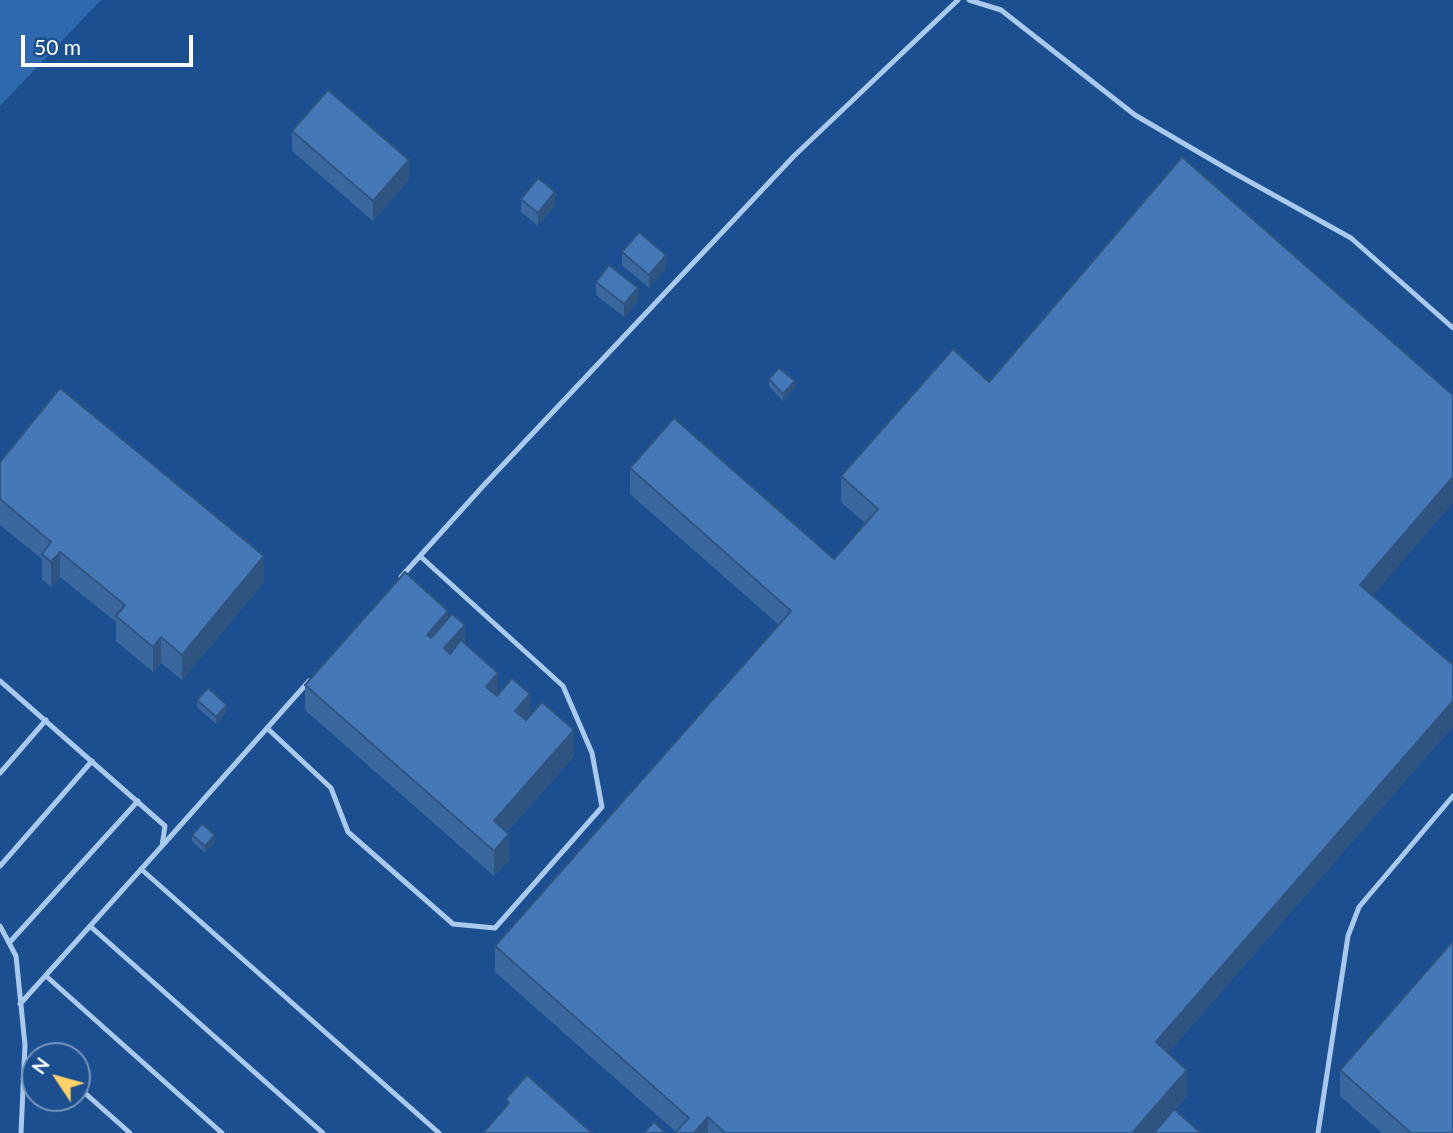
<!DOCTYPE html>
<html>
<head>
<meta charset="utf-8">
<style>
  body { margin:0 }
  #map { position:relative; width:1453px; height:1133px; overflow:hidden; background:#1b4f8f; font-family:Lato,sans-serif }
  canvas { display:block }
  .north { position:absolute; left:21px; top:1042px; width:70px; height:70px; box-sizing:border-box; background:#1b4f8f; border:2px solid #7695bc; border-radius:50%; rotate:306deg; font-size:19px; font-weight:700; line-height:28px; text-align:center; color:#fff }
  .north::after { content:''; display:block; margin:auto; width:24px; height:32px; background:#ffd166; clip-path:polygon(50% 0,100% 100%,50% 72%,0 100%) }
  .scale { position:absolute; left:21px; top:35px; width:172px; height:32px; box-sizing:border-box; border:4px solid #fff; border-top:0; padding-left:9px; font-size:21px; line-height:24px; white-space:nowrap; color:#fff; -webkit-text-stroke:5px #1b4f8f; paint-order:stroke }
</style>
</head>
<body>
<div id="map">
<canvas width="1453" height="1133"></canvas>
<div class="north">N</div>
<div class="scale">50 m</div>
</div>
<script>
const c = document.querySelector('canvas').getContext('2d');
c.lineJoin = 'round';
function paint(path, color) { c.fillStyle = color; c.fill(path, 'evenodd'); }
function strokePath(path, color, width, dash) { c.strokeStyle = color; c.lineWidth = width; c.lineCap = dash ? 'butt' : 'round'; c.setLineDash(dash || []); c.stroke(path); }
paint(new Path2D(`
  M0,0H101L0,106Z`), '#2e69ad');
strokePath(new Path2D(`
  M969,0L1001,10L1135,115L1234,173L1351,238L1453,328
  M401,577L484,485L794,156L958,0
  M0,681L165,826L162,846L20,1004
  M267,728L331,788L348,832L453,924L495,928L602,807L592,753L563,686L420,556
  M0,773L46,720
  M162,846L309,681
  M0,866L92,761
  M141,869L439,1133
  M0,926L16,956L25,1045L21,1133
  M90,926L323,1133
  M9,943L138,801
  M46,976L222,1133
  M23,1079L35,1078
  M77,1086L130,1133
  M1318,1133L1348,936L1359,907L1453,796`), '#a9c9ee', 5);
paint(new Path2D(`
  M292,131L409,180L373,221L292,151Z
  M521,199L555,205L538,226L521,212Z
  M622,252L666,268L649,288L622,265Z
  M596,282L638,301L624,317L596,295Z
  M769,379L795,388L783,401L769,386Z
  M989,382L1453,395V502L1372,596L1453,665V726L1168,1053L1187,1096L1175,1110L1201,1133H675L676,1132L495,972V946L779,625L630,494V468L834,559L865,523L841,502V476Z
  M0,462L264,582L182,680L161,663L153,672L116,641V622L60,577L51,587L42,579V559L0,525Z
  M448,619L498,694L530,715L574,756L507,832L509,860L494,876L305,710V685Z
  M197,700L227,712L216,724L197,707Z
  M192,835L215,842L205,853L192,841Z
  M1340,1070L1453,1133H1382L1340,1096Z`), '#3a679d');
paint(new Path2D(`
  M409,160V180L373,221V201Z
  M555,192V205L538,226V213Z
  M666,255V268L649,288V275Z
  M638,288V301L624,317V304Z
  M795,381V388L783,401V394Z
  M1453,477V502L1360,611V585Z
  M60,552V577L51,587V562Z
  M264,556V582L182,680V655Z
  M448,611V636L427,660V635Z
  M465,625V650L444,674V648Z
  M161,637V663L153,672V647Z
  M498,673V698L486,687Z
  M530,694V719L515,736V711Z
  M1453,701V726L1156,1067V1042Z
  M227,705V712L216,724V717Z
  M574,730V756L494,847V821Z
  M509,834V860L494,876V851Z
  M215,835V842L205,853V846Z
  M1187,1070V1096L1154,1133H1132Z
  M708,1117V1133H694Z`), '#305480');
const building = new Path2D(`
  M328,90L409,160L373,201L292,131Z
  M1182,157L1453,395V477L1360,585L1453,665V701L1156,1042L1187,1070L1132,1133H725L708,1117L694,1133H675L689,1118L495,946L791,611L630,468L674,418L834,559L878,509L841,476L953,349L989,382Z
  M538,178L555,192L538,213L521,199Z
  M639,232L666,255L649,275L622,252Z
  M609,265L638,288L624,304L596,282Z
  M779,368L795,381L783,394L769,379Z
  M60,388L264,556L182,655L161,637L153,647L116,616L125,605L60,552L51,562L42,554L51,542L0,499V462Z
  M405,572L448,611L427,635L431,638L452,614L465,625L444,648L450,654L461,640L498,673L486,687L497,696L512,678L530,694L515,711L526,720L542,702L574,730L494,821L509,834L494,851L305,685Z
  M208,688L227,705L216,717L197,700Z
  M202,824L215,835L205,846L192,835Z
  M1453,941V1133H1411L1340,1070Z
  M527,1075L592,1133H483L509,1103L506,1099Z
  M1174,1109L1201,1133H1154Z
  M654,1122L666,1133H644Z`);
paint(building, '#4478b7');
strokePath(building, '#305480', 2);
</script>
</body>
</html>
